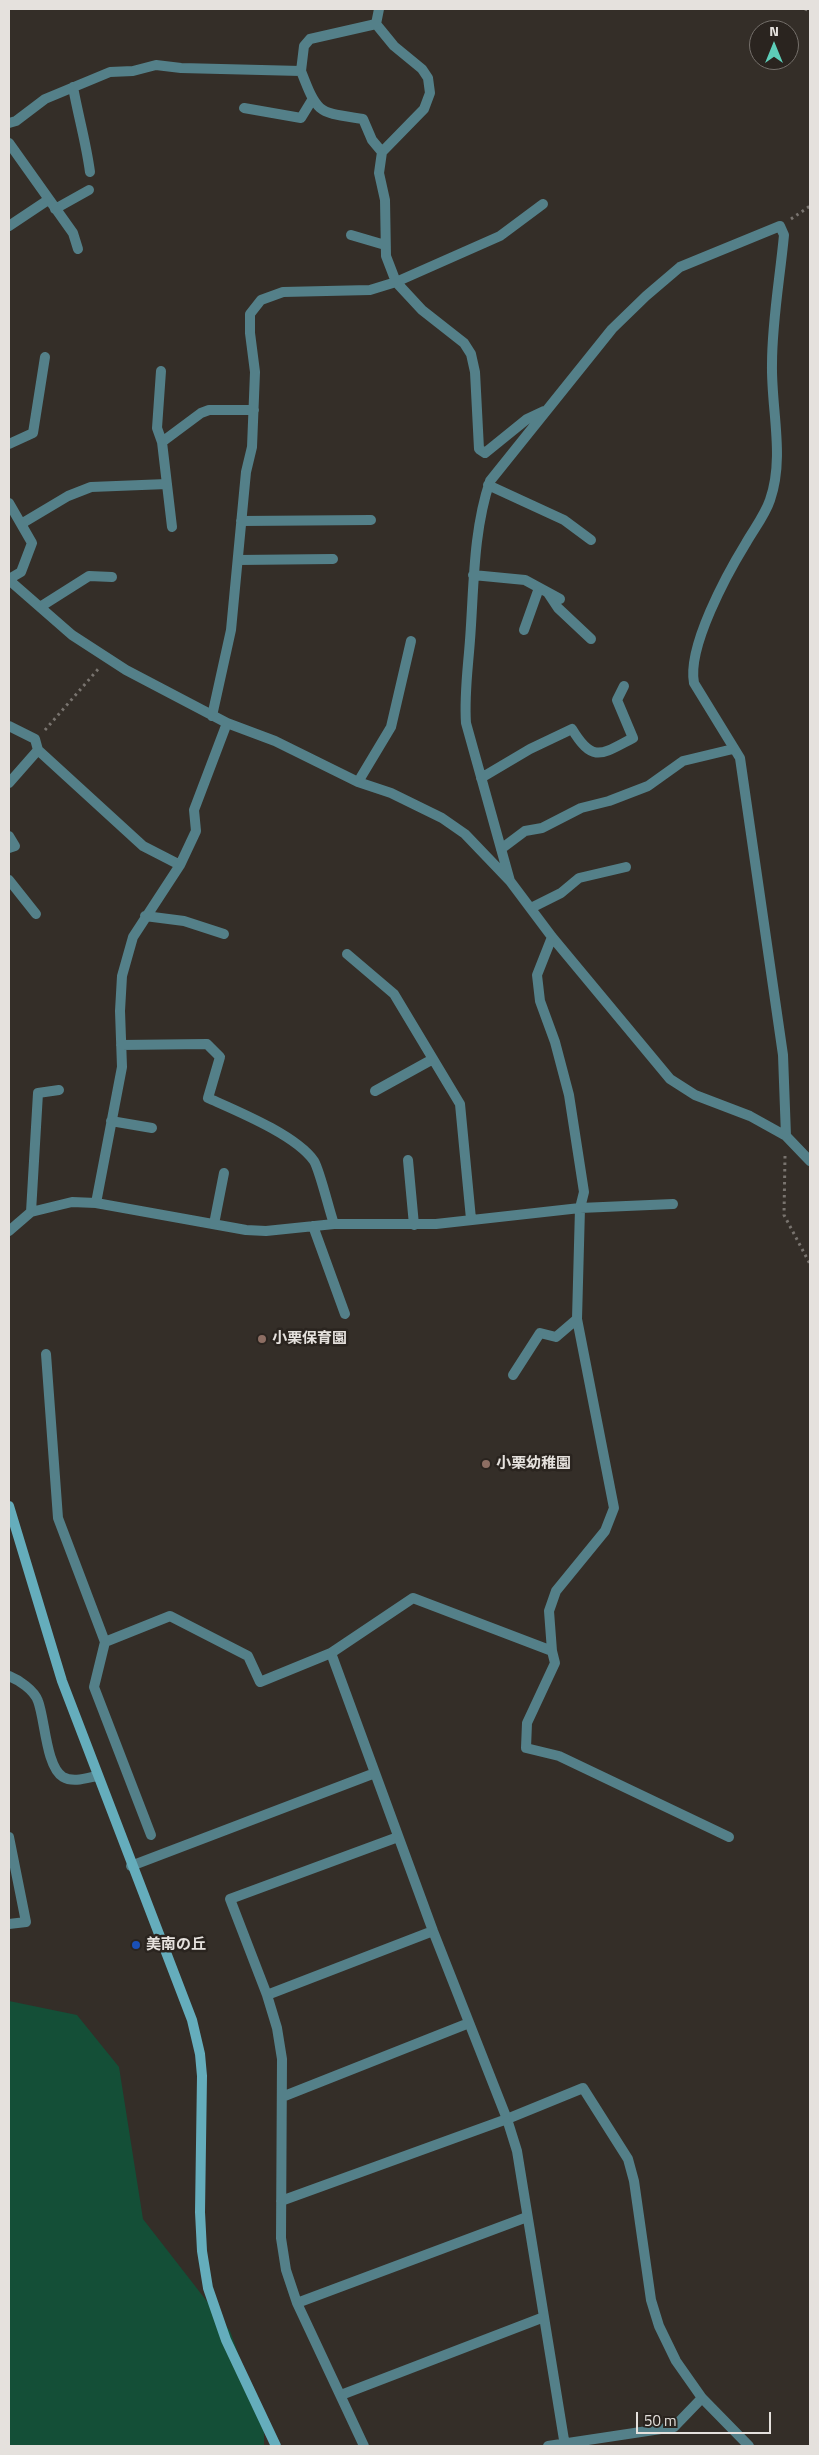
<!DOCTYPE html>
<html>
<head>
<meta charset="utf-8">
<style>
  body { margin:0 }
  #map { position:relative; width:819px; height:2455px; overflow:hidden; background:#342e28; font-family:"Titillium Web",sans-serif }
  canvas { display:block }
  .frame { position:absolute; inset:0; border:10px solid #e5e1dd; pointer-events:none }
  .north { position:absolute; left:749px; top:20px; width:50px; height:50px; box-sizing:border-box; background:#2a241f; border:1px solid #75706b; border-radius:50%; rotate:0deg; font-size:14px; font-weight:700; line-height:20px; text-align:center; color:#e5e1dd }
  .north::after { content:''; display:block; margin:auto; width:18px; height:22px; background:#5dceb9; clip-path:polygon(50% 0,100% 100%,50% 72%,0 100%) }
  .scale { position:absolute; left:636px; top:2412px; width:135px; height:22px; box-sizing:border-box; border:2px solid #e5e1dd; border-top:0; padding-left:6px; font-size:15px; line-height:18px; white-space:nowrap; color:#e5e1dd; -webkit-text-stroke:4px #2a241f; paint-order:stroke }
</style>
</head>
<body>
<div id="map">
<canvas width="819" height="2455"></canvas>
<div class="frame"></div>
<div class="north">N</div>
<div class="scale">50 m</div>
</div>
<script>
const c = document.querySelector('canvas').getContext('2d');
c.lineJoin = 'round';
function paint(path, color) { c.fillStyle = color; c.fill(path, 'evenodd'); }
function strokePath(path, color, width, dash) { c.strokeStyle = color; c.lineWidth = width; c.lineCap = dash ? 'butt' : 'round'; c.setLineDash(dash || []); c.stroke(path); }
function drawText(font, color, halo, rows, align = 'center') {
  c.font = font + ' "Titillium Web","Noto Sans JP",sans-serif'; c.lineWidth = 5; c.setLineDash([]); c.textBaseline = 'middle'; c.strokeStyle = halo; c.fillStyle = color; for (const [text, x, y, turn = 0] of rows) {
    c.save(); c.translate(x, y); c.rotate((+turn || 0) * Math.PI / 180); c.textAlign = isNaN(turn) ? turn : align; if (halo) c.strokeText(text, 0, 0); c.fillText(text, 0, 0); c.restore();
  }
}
paint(new Path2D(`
  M9,2001L77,2015L119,2067L143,2219L230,2331L264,2425V2446H9Z`), '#144f37');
strokePath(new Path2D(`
  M805,9L810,11
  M791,219L810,206
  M45,730L100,667
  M785,1156L784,1215L810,1264`), '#79746f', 3, [2.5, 4]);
strokePath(new Path2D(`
  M379,9L376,24L394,46L422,69L428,78L430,93L424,109L382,152L379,173L385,200L386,256L396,282L422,310L464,343L471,354L475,372L479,449L485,453L527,419L544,411
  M301,71L304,46L310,39L376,24
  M73,87C78,115 86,142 90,172
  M244,108L301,118L312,100
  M9,123L16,121L45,99L110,72L133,71L156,65L181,68L301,71C318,115 318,112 363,119L372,140L382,152
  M9,143L73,233L78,249
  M55,209L89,190
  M9,226L48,200
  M351,235L385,245
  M161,371L157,428L162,442
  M9,444L33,433L45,357
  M488,485L564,520L591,540
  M9,503L32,543L21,572L9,579
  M241,521L371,520
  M21,524L68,496L91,487L167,484
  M172,527L162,442L201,413L209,410H254
  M238,560L333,559
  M473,575L525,580L560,599
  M9,580L72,635L126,670L227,723L275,741L358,782L391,793L442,818L465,834L510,881L552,937L670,1079L695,1095L750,1116L786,1136L810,1161
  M548,593L558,608L591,639
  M40,607L89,576L112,577
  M524,630L539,588
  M212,716L231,630L246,472L252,447L255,372L250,333V314L261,300L283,292L370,290L396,282L500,236L543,204
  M9,726L35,739L38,750L143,846L180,865
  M481,778L530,749L572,729C593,764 602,754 633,738L617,700L624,686
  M358,782L391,727L411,641
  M9,783L38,750
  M9,836L15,846L9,848
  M501,849L525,831L542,828L581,808L609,801L648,786L683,761L733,749
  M9,880L36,914
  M510,881L466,723C464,695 468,668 470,640C474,587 473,531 490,481L612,329L646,296L680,267L780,226L784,235C780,278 772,321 772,364C771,409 785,457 770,500C765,515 754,529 746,543C727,574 687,647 694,683L740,758L783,1055L786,1136
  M531,908L561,893L579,878L626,867
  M145,916L184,921L224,934
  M552,937L537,975L540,1001L555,1042L569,1095L584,1192L580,1208L577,1319L614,1508L605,1531L556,1591L549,1611L552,1651L555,1663L527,1723L526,1748L559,1756L729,1837
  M347,954L394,994L460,1104L471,1219
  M121,1045L207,1044L220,1057L208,1098C237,1111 296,1135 314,1161C320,1171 329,1210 334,1224
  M375,1091L433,1059
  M111,1121L152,1128
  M408,1160L414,1225
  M96,1203L122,1067L120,1011L122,976L133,937L180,865L196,831L194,810L227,723
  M31,1212L38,1093L59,1090
  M214,1224L224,1173
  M313,1226L345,1314
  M9,1231L31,1212L72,1202L96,1203L246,1230L266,1231L334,1224H436L580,1208L673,1204
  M46,1354L58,1518L105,1642
  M513,1375L540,1333L556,1337L577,1319
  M552,1651L413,1598L331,1653L433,1931L507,2119L517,2151L565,2446
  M9,1676C19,1680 34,1690 38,1701C45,1719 46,1767 63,1777C73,1783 87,1778 97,1776
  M151,1835L94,1687L105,1642L170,1616L248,1656L260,1682L331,1653
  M9,1837L26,1922L9,1924
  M131,1866L375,1773
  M267,1995L433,1931
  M282,2097L469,2023
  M281,2201L507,2119L583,2088L628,2159L634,2181L651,2300L659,2326L676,2361L702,2398L749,2446
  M297,2303L527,2217
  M341,2395L544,2317
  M364,2446L297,2303L286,2270L281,2238L282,2059L277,2028L267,1995L230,1899L398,1837
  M548,2446L674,2427L702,2398`), '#548089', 10);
strokePath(new Path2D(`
  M9,1506L62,1681L192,2020L200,2054L202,2076L200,2212L202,2251L208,2288L226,2340L276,2446`), '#65adbc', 10);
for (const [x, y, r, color] of [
  [262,1339,5,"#8d6e63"],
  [486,1464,5,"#8d6e63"],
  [136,1945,5,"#1a4fb4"]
]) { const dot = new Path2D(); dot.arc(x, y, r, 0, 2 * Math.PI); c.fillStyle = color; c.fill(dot); strokePath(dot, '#2a241f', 2); }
drawText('bold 15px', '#e5e1dd', '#2a241f', [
  ["小栗保育園",272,1339],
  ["小栗幼稚園",496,1464],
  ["美南の丘",146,1945]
], 'left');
</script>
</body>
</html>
